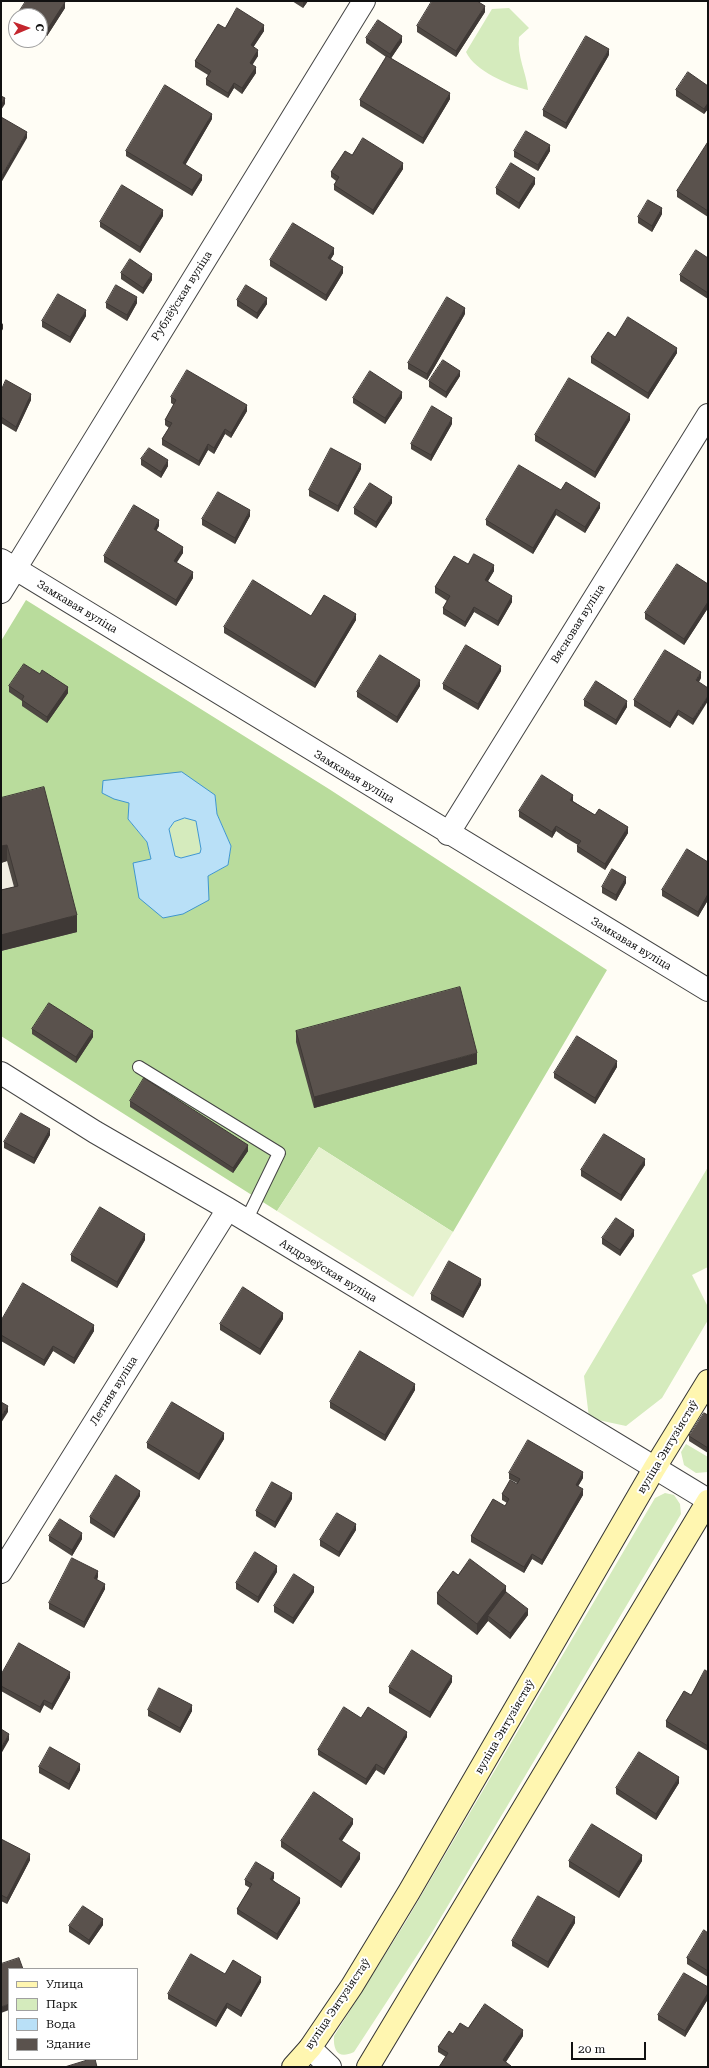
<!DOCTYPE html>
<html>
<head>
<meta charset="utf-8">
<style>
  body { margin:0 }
  #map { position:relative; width:709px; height:2068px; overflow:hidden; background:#fffdf5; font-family:"Roboto Serif",serif }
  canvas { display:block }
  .frame { position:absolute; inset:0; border:2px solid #111; pointer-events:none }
  .legend { position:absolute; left:8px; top:1968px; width:130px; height:92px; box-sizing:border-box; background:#fff; border:1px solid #a0a0a0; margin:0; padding:5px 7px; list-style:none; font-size:12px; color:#111 }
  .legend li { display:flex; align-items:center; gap:8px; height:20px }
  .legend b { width:20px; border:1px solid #a0a0a0 }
  .north { position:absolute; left:8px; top:8px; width:40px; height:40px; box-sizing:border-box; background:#fff; border:1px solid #a0a0a0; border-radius:50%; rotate:88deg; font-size:11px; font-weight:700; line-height:16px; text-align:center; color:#111 }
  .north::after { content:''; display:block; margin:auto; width:14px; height:18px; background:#c4262e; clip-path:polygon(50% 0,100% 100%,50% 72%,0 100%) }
  .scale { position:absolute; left:571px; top:2042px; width:75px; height:18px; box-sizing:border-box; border:2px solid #111; border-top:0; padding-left:5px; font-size:12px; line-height:14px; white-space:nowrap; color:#111; -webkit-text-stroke:3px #fff; paint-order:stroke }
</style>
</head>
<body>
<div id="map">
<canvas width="709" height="2068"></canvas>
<div class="frame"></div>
<ul class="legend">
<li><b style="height:5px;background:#fff6b0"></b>Улица</li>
<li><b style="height:11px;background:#d5ebbd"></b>Парк</li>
<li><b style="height:11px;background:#b9e0f7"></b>Вода</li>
<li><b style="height:11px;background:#5a524d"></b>Здание</li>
</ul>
<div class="north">С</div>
<div class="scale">20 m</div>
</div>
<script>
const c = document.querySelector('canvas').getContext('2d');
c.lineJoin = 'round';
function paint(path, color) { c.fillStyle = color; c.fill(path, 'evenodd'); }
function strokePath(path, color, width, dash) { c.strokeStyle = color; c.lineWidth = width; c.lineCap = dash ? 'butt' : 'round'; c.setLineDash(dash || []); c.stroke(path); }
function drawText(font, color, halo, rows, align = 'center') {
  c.font = font + ' "Roboto Serif",serif'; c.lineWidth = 4; c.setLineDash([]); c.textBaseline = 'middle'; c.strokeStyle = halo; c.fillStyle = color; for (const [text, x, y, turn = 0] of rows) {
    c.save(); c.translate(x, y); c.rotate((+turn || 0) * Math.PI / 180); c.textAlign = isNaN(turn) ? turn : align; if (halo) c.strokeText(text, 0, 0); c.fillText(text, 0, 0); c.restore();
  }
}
paint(new Path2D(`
  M509,8L529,28L519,37C517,57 526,71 528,90C508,85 475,71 466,52L492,9Z
  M185,818L196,821L201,849L200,853L181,858L175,857L169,829L174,822Z
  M708,1167V1267L692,1275L708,1307V1320L662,1398L626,1426L589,1418L584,1376Z
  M686,1444L708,1457V1472L696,1473L684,1465L681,1452Z
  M665,1493L674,1495L680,1504L681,1514L431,1934L354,2052C339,2059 333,2052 334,2036L405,1923L655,1498Z`), '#d5ebbd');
paint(new Path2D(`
  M26,600L329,789L607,970L453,1232L319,1147L277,1211L1,1036V951L76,932L1,815V641ZM148,777L215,795L217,814L231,846L228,865L208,876L151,859L147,842L128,819L130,803L125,778Z`), '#b9dc9c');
paint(new Path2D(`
  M319,1147L453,1232L413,1297L277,1211Z`), '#e6f2cf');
paint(new Path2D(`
  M7,861L18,902L1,907V863Z`), '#f1ede2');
const water = new Path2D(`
  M182,772L215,795L217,814L231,846L228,865L208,876L209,900L183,914L163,918L139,898L133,863L151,859L147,842L128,819L129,803L114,799L102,793L103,781ZM185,818L196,821L201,849L200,853L181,858L175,856L169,829L174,822Z`);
paint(water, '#b9e0f7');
strokePath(water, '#3f96cf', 1);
const lane = new Path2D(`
  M139,1067L279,1153L246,1221`);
const street = new Path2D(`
  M1,560L708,990
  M1,592L364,1
  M448,834L708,415
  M1,1073L95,1132L228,1209L708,1500
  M1,1572L228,1209
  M310,2048L330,2067`);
const secondary = new Path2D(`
  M293,2067L310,2048L352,1986L409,1892L654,1469L708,1381
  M368,2067L708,1501`);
strokePath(lane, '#444', 14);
strokePath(street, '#444', 24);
strokePath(secondary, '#333', 24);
strokePath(lane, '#fff', 12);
strokePath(street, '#fff', 22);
strokePath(secondary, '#fff6b0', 22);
paint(new Path2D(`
  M292,1H308L303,8Z
  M65,8L47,36L40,31V16H19V12Z
  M485,12L456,57L417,32V26Z
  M225,28L264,31L253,47L258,56L252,64L256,73L242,94L234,88L228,98L206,85V79L208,75L195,67V61Z
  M366,38L402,42L391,58L450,99L423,144L360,106V100L386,57L366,43Z
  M609,55L566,129L543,116V110Z
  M708,86V109L704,114L676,96V90Z
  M212,119L185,165L202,180L192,196L126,156V151Z
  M708,142V217L677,197V191Z
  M514,151H550L538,171L514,157Z
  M352,155L403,169L373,215L334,190V185L336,181L331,177V172Z
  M535,184L519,209L496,194V188Z
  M662,214L652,232L638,223V217Z
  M163,216L140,253L100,227V222Z
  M334,254L330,260L343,273L326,301L270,266V260Z
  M708,258V299L680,281V275Z
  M121,273L152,280L143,294L121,279Z
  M237,300L267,304L257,319L237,306Z
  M106,303H137L127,321L106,308Z
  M465,314L427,380L408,369V363Z
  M86,316L70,343L42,327V321Z
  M615,337L677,353L648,399L591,363V357Z
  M460,376L446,398L429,387V381Z
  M1,391L31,400L16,432L1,423Z
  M171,397L247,411L231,438L225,434L214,454L208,450L199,466L162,445V439L169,428L165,425V420L174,405L171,403Z
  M353,398H402L385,424L353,403Z
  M630,420L595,478L535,441V435Z
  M452,424L431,461L411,449V444Z
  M141,459L168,466L161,478L141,465Z
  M361,469L338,512L309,496V490Z
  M561,490L600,508L585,533L556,515L533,554L486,525V520Z
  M392,503L376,528L354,514V508Z
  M250,516L235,544L202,525V519Z
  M159,526L156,531L183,553L176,562L193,578L176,606L104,562V556Z
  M468,564L494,571L488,581L512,602L498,626L474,612L465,627L443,614V608L447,601L435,593V587Z
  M708,584V608L684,645L645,619V613Z
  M311,616L356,620L315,688L224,633V627Z
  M501,671L478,710L443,689V684Z
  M40,674L68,693L47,723L22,706V701L9,692V686Z
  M701,678L699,682L693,725L678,715L670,728L634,706V700Z
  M420,686L397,723L357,697V692Z
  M584,700L627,707L616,725L584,706Z
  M1,798L77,932L1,951V890L14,887L7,861L1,863Z
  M573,801L595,815L628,833L605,870L577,852V846L578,845L566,838L556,831L552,838L519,817V811Z
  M708,862V900L698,917L662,896V890Z
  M626,883L616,901L602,893V887Z
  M32,1029L93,1037L76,1063L32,1034Z
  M296,1031L477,1064L314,1108L296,1042Z
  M617,1067L595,1104L554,1078V1073Z
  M130,1101L248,1151L233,1173L130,1107Z
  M50,1135L34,1164L4,1148V1142Z
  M645,1165L621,1201L581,1176V1170Z
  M634,1236L620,1256L602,1244V1238Z
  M145,1240L117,1288L71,1261V1255Z
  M481,1285L463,1318L431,1300V1294Z
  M283,1319L260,1355L220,1330V1324Z
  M1,1321L94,1331L74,1364L53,1351L44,1366L1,1341Z
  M415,1390L385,1441L330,1408V1402Z
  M708,1415V1453L689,1441V1436Z
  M224,1439L199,1480L147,1448V1443Z
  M509,1473L583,1478L578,1486L583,1495L542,1565L532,1559L524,1573L471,1542V1536L505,1506L507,1503L502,1500V1494L517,1484V1483L509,1479Z
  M140,1496L114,1538L90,1523V1517Z
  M292,1499L275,1528L256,1516V1511Z
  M356,1530L339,1557L320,1546V1540Z
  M49,1536L82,1539L72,1556L49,1541Z
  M277,1572L258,1603L236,1589V1583Z
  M458,1575L506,1592L528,1615L510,1639L488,1621L477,1635L437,1604V1593Z
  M98,1577L97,1580L105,1589L84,1628L49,1609V1603Z
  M314,1592L293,1624L274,1612V1606Z
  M708,1672V1751L666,1727V1721L691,1695Z
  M1,1675L70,1678L52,1710L44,1705L40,1713L1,1691Z
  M452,1682L430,1718L389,1693V1687Z
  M148,1710L192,1711L180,1733L148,1716Z
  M361,1718L407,1737L384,1775L376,1770L366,1785L318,1755V1750Z
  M39,1767L80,1770L69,1790L39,1773Z
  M679,1783L656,1820L616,1794V1788Z
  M353,1824L342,1841L360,1859L341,1888L281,1847V1841Z
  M1,1839L30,1860L7,1904L1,1901Z
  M569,1861H642L619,1898L569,1867Z
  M274,1878L273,1880L300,1903L277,1940L237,1914V1909L250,1888L245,1885V1880Z
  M575,1923L548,1968L512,1946V1941Z
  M103,1925L89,1945L69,1932V1926Z
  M708,1933V1977L687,1964V1958Z
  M225,1974L261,1982L241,2017L227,2008L216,2027L168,1999V1994Z
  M708,1987V1999L685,2037L658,2020V2015Z
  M468,2028L523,2036L506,2062L511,2067L446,2057L438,2052V2047L453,2034Z`), '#4d4742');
paint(new Path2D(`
  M304,1H308L303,8V2Z
  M65,2V8L47,36V30Z
  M485,6V12L456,57V51Z
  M264,25V31L251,51V45Z
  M402,36V42L390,60V54Z
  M609,49V55L566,129V123Z
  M258,50V56L250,69V63Z
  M256,67V73L242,94V88Z
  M234,83V88L228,98V93Z
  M450,93V99L423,144V138Z
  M5,98V104L1,110V105Z
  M708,103V109L704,114V109Z
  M212,114V119L183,169V163Z
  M27,132V138L1,183V177Z
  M550,145V151L538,171V165Z
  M403,163V169L373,215V210Z
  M202,175V180L192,196V190Z
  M535,178V184L519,209V203Z
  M662,208V214L652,232V226Z
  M163,210V216L140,253V247Z
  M334,248V254L328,264V258Z
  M343,267V273L326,301V295Z
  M152,274V280L143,294V288Z
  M137,297V303L127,321V315Z
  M267,298V304L257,319V313Z
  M465,308V314L427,380V374Z
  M86,310V316L70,343V337Z
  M3,323V329L1,332V326Z
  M677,348V353L648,399V393Z
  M460,371V376L446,398V392Z
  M402,392V398L385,424V418Z
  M31,394V400L16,432V427Z
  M247,405V411L231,438V433Z
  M630,414V420L595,478V472Z
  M452,418V424L431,461V455Z
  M225,429V434L214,454V448Z
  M208,444V450L199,466V461Z
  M168,460V466L161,478V472Z
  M361,464V469L338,512V506Z
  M392,497V503L376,528V522Z
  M600,503V508L585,533V527Z
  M556,509V515L533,554V548Z
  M250,510V516L235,544V538Z
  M159,520V526L154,535V529Z
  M183,547V553L174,567V561Z
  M494,565V571L485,586V580Z
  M193,572V578L176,606V600Z
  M512,596V602L498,626V621Z
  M708,602V608L684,645V639Z
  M474,607V612L465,627V622Z
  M356,614V620L315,688V683Z
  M501,666V671L478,710V704Z
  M701,672V678L696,686V680Z
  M420,680V686L397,723V717Z
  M68,687V693L47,723V717Z
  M708,696V701L693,725V719Z
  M627,701V707L616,725V720Z
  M678,710V715L670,728V723Z
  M573,795V801L570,806V800Z
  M556,826V831L552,838V832Z
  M628,827V833L605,870V864Z
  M7,845V861L1,863V846Z
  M626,877V883L616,901V895Z
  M708,894V900L698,917V912Z
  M77,915V932L1,951V935Z
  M93,1031V1037L76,1063V1057Z
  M477,1053V1064L314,1108V1097Z
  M617,1061V1067L595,1104V1098Z
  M50,1129V1135L34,1164V1158Z
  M248,1145V1151L233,1173V1168Z
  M645,1159V1165L621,1201V1195Z
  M634,1230V1236L620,1256V1250Z
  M145,1234V1240L117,1288V1282Z
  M481,1279V1285L463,1318V1312Z
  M283,1313V1319L260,1355V1349Z
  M94,1325V1331L74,1364V1358Z
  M53,1346V1351L44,1366V1360Z
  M415,1384V1390L385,1441V1435Z
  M8,1406V1412L1,1423V1417Z
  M224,1433V1439L199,1480V1474Z
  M583,1472V1478L576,1490V1485Z
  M583,1489V1495L542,1565V1560Z
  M140,1491V1496L114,1538V1533Z
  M292,1493V1499L275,1528V1522Z
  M356,1524V1530L339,1557V1552Z
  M82,1533V1539L72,1556V1550Z
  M532,1554V1559L524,1573V1567Z
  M277,1566V1572L258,1603V1597Z
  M98,1571V1577L94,1584V1578Z
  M105,1584V1589L84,1628V1622Z
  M506,1586V1597L488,1616V1621L477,1635V1624Z
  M314,1587V1592L293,1624V1618Z
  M528,1609V1615L510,1639V1633Z
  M70,1672V1678L52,1710V1704Z
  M452,1676V1682L430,1718V1712Z
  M44,1700V1705L40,1713V1707Z
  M192,1705V1711L180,1733V1728Z
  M407,1732V1737L384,1775V1769Z
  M9,1734V1740L1,1754V1748Z
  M80,1764V1770L69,1790V1784Z
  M376,1764V1770L366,1785V1779Z
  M679,1777V1783L656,1820V1814Z
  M353,1819V1824L339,1845V1839Z
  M360,1853V1859L341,1888V1882Z
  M30,1854V1860L7,1904V1898Z
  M642,1855V1861L619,1898V1892Z
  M274,1873V1878L270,1885V1879Z
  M300,1898V1903L277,1940V1934Z
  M575,1917V1923L548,1968V1962Z
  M103,1919V1925L89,1945V1940Z
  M261,1977V1982L241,2017V2011Z
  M708,1993V1999L685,2037V2031Z
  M227,2003V2008L216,2027V2021Z
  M9,2004V2010L1,2013V2007Z
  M523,2030V2036L503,2066V2060Z`), '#3f3936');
const building = new Path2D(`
  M26,1H64L65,2L47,30L40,26V16H25L19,12Z
  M432,1H477L485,6L456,51L417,26Z
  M237,8L264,25L251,45L258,50L250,63L256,67L242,88L234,83L228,93L206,79L211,71L195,61L218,24L225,28Z
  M378,20L402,36L390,54L366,38Z
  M586,36L609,49L566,123L543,110Z
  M387,56L450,93L423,138L360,100Z
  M688,72L708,86V103L704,109L676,90Z
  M165,85L212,114L183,163L202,175L192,190L126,151Z
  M1,96L5,98L1,105Z
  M1,117L27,132L1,177Z
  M526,131L550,145L538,165L514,151Z
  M363,138L403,163L373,210L334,185L339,177L331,172L345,151L352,155Z
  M708,142V211L677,191Z
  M511,163L535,178L519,203L496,188Z
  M122,185L163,210L140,247L100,222Z
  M648,200L662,208L652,226L638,217Z
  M293,223L334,248L328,258L343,267L326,295L270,260Z
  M696,250L708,258V293L680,275Z
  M130,259L152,274L143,288L121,273Z
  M116,285L137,297L127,315L106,303Z
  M246,285L267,298L257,313L237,300Z
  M58,294L86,310L70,337L42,321Z
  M447,297L465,308L427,374L408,363Z
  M628,317L677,348L648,393L591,357L608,332L615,337Z
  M443,360L460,371L446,392L429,381Z
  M187,370L247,405L231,433L225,429L214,448L208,444L199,461L162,439L172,423L165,420L176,400L171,397Z
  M370,371L402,392L385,418L353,398Z
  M569,378L630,414L595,472L535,435Z
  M6,380L31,394L16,427L1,417V391Z
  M432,406L452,418L431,455L411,444Z
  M149,448L168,460L161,472L141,459Z
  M331,448L361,464L338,506L309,490Z
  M519,465L561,490L566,482L600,503L585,527L556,509L533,548L486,520Z
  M370,483L392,497L376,522L354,508Z
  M218,492L250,510L235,538L202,519Z
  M134,505L159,520L154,529L183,547L174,561L193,572L176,600L104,556Z
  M474,554L494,565L485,580L512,596L498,621L474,607L465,622L443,608L450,596L435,587L454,556L468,564Z
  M677,564L708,584V602L684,639L645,613Z
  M253,580L311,616L324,595L356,614L315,683L224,627Z
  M466,645L501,666L478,704L443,684Z
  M665,650L701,672L696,680L708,688V696L693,719L678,710L670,723L634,700Z
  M380,655L420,680L397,717L357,692Z
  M24,664L40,674L42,670L68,687L47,717L22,700L24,696L9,686Z
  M596,681L627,701L616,720L584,700Z
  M542,775L573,795L570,800L595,815L599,809L628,827L605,864L577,846L581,841L556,826L552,832L519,811Z
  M44,787L77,915L1,935V890L18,886L7,845L1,846V798Z
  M687,849L708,862V894L698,912L662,890Z
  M612,869L626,877L616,895L602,887Z
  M460,987L477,1053L314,1097L296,1031Z
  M49,1003L93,1031L76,1057L32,1029Z
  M577,1036L617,1061L595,1098L554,1073Z
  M144,1078L248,1145L233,1168L130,1101Z
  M21,1113L50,1129L34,1158L4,1142Z
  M604,1134L645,1159L621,1195L581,1170Z
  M100,1207L145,1234L117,1282L71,1255Z
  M616,1218L634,1230L620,1250L602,1238Z
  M449,1261L481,1279L463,1312L431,1294Z
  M23,1283L94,1325L74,1358L53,1346L44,1360L1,1335V1321Z
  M243,1287L283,1313L260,1349L220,1324Z
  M360,1351L415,1384L385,1435L330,1402Z
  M1,1402L8,1406L1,1417Z
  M172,1402L224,1433L199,1474L147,1443Z
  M704,1413L708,1415V1448L689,1436Z
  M528,1440L583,1472L576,1485L583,1489L542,1560L532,1554L524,1567L471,1536L493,1499L505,1506L509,1499L502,1494L510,1480L517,1484L520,1479L509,1473Z
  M116,1475L140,1491L114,1533L90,1517Z
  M272,1482L292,1493L275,1522L256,1511Z
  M337,1513L356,1524L339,1552L320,1540Z
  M60,1519L82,1533L72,1550L49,1536Z
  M255,1552L277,1566L258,1597L236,1583Z
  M72,1558L98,1571L94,1578L105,1584L84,1622L49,1603Z
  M470,1559L506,1586L477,1624L437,1593L453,1571L458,1575Z
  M294,1574L314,1587L293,1618L274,1606Z
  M506,1592L528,1609L510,1633L488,1616Z
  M19,1643L70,1672L52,1704L44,1700L40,1707L1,1686V1675Z
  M412,1650L452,1676L430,1712L389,1687Z
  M705,1670L708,1672V1746L666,1721L684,1691L691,1695Z
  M159,1688L192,1705L180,1728L148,1710Z
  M344,1707L361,1718L368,1707L407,1732L384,1769L376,1764L366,1779L318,1750Z
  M1,1729L9,1734L1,1748Z
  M50,1747L80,1764L69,1784L39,1767Z
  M639,1752L679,1777L656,1814L616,1788Z
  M314,1792L353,1819L339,1839L360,1853L341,1882L281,1841Z
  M592,1824L642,1855L619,1892L569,1861Z
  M1,1839L30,1854L7,1898L1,1895Z
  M256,1862L274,1873L270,1879L300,1898L277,1934L237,1909L252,1884L245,1880Z
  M538,1896L575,1917L548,1962L512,1941Z
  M83,1906L103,1919L89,1940L69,1926Z
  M704,1930L708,1933V1971L687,1958Z
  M191,1954L225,1974L233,1960L261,1977L241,2011L227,2003L216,2021L168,1994Z
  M19,1958L23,1969H9V2004L1,2007V1964Z
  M684,1973L708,1987V1993L685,2031L658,2015Z
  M485,2004L523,2030L503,2060L511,2066L510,2067H439L448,2053L438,2047L449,2031L453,2034L460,2023L468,2028Z
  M91,2059H95L97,2067H65Z`);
paint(building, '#5a524d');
strokePath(building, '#3f3936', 1);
drawText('11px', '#111', '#fff', [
  ["Рублёўская вуліца",182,296,-58],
  ["Замкавая вуліца",77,607,31],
  ["Вясновая вуліца",578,624,-58],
  ["Замкавая вуліца",354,777,31],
  ["Замкавая вуліца",631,944,31],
  ["Андрэеўская вуліца",328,1271,31],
  ["Летняя вуліца",114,1391,-58],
  ["вуліца Энтузіястаў",668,1447,-59],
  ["вуліца Энтузіястаў",505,1727,-60],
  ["вуліца Энтузіястаў",338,2004,-56]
]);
</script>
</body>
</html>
